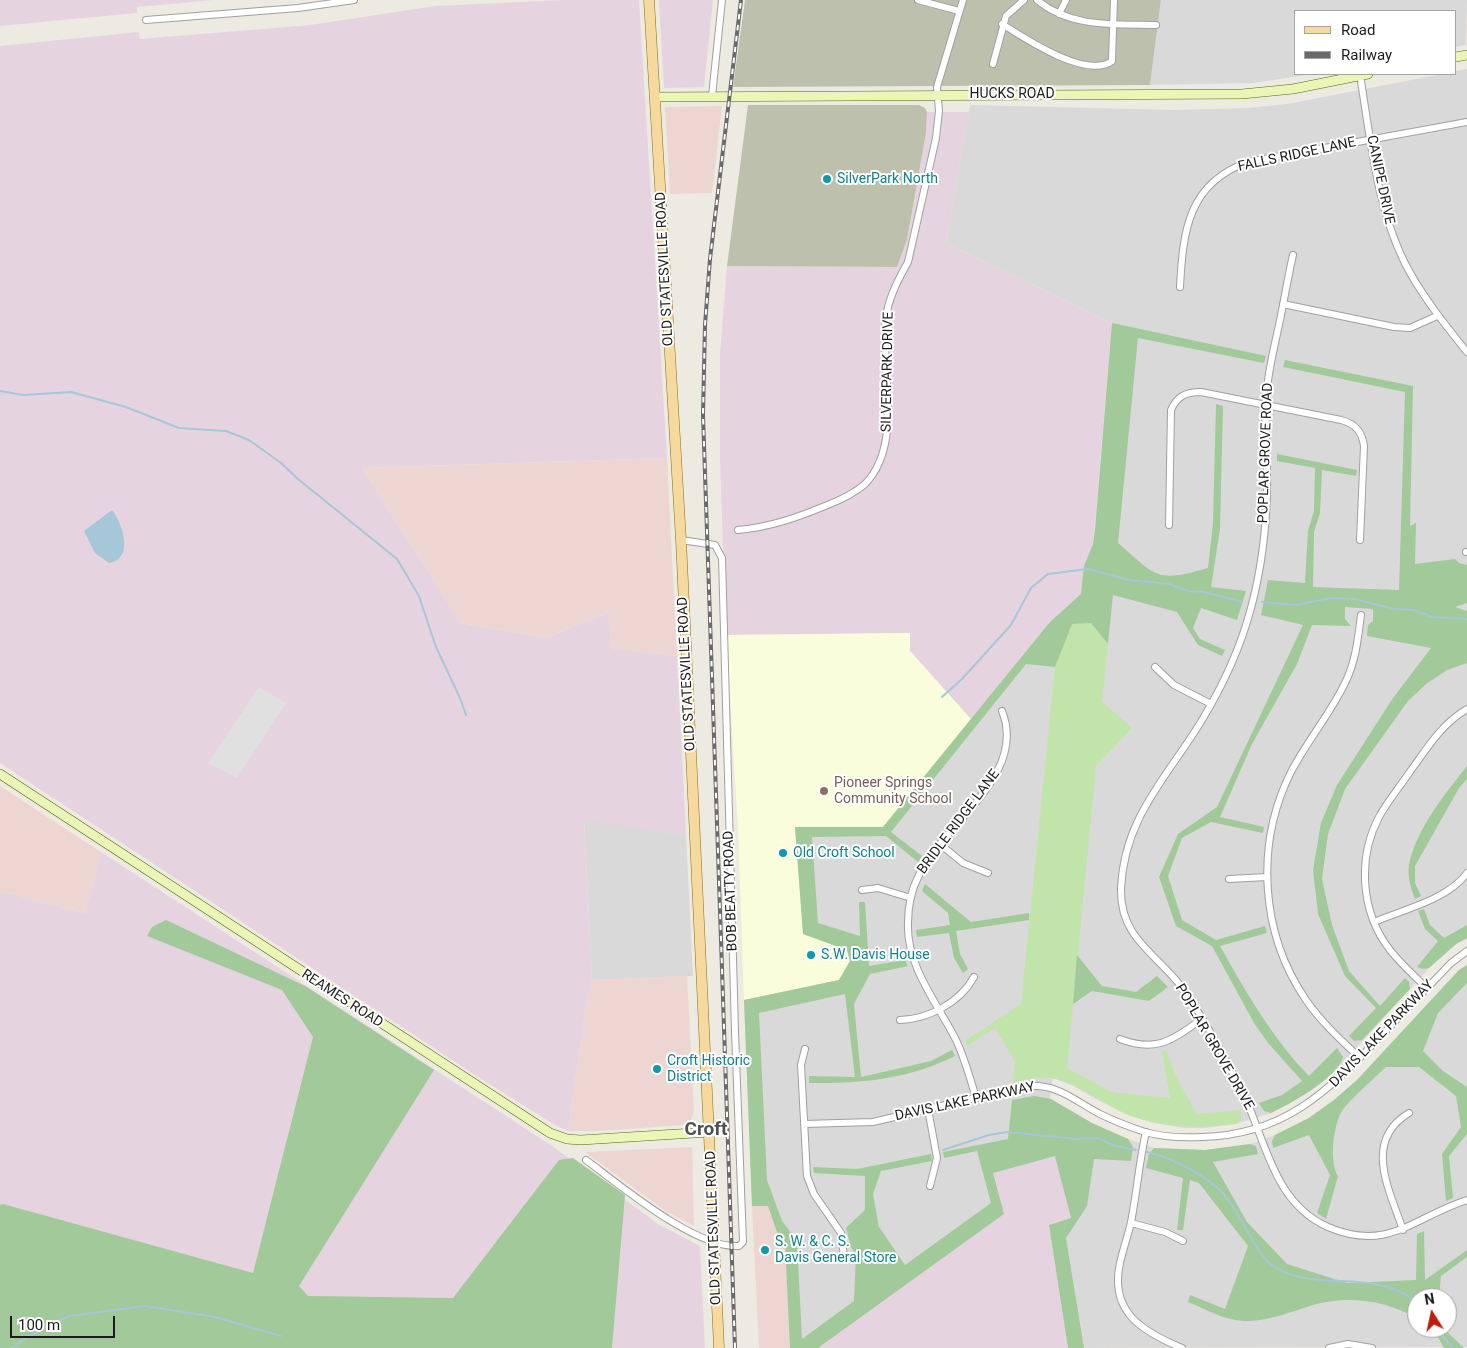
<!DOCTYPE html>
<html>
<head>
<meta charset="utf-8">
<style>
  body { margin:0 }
  #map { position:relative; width:1467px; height:1348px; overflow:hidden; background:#edeae2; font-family:Roboto,sans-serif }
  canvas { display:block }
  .legend { position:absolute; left:1294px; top:10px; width:162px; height:65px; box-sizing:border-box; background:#fff; border:1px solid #a4a4a4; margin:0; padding:6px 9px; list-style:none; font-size:15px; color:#1c1c1c }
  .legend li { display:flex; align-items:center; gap:10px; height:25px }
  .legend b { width:25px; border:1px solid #a4a4a4 }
  .north { position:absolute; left:1407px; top:1288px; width:50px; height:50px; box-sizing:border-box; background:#fff; border:1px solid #a4a4a4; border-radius:50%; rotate:350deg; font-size:14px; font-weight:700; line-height:20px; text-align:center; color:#1c1c1c }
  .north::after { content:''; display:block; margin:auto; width:18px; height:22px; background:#bb200d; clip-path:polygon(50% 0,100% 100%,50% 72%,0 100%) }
  .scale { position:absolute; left:10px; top:1316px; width:105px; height:22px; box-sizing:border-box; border:2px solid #1c1c1c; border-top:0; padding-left:6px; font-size:15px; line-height:18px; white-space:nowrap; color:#1c1c1c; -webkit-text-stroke:4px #fff; paint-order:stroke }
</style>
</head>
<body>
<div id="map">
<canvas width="1467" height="1348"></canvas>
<ul class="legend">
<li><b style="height:6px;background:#f5d99e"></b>Road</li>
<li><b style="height:6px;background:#6a6a6a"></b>Railway</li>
</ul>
<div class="north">N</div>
<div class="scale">100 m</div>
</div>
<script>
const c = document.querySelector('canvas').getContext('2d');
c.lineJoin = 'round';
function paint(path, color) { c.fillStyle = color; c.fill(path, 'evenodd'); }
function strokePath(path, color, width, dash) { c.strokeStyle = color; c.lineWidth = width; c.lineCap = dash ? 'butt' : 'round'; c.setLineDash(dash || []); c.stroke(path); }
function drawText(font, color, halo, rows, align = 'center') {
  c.font = font + ' Roboto,sans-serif'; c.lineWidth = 4; c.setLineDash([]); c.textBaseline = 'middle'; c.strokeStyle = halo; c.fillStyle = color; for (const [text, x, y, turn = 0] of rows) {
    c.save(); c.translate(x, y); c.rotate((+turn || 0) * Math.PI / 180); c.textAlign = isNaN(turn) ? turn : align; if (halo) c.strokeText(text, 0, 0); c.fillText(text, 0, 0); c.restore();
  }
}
paint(new Path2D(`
  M1161,0H1467L1466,45L1456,47V11H1296V74H1312L1254,83L1150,85Z
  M1467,69V939L1456,944L1429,968L1341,1065L1311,1090L1271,1113L1236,1124L1205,1128H1184L1154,1123L1132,1116L1099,1101L1073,1086L1053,1078L1050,1099L1092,1123L1128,1139L1154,1148L1205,1150L1250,1144L1275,1135L1308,1118L1334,1100L1357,1080L1459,970L1467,965V1347L1068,1348L1049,1225L1004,1214L818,1348H790L784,1257L768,1206H752L744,1000L803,934L795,827L1093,544L1112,323L946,243L970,105L1176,110L1248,108L1287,104L1442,74H1456V71ZM1417,1298H1447V1328H1417Z
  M584,819L686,835L693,976L592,980Z`), '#dad9d9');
paint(new Path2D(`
  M722,106L712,193L670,194L665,107Z
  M667,458L677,656L611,648L609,612L546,638L461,623L362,468Z
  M0,786L101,852L85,913L0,891Z
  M687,976L694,1111L691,1120L683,1125L599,1131H568L586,1006L592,980Z
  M692,1147L694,1226L664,1210L585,1152Z
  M752,1206H768L777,1232L785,1242L790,1348H759Z`), '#edd6d2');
paint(new Path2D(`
  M0,0H213L137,7V13L0,26Z
  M563,0H639L667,458L362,468L461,623L546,638L609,612L611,648L677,656L686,835L584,820L592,980L586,1006L568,1131L555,1125L478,1077L0,763V46L139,32L140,39L310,25L435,6Z
  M659,0H713L704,87L664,88Z
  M927,112H969L946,243L1112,323L1093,544L1084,566L1081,594L1050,622L971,719L910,651V633L726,635L720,459V354L727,266L897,267L907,240L926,133Z
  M101,852L552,1146L658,1224L700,1246L705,1348H0V891L85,913Z
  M1055,1156L1071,1218L1049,1225L1068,1348H818L1004,1214L993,1174Z`), '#e5d4e0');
paint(new Path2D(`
  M910,633V651L971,719L883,827H795L803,934L847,950L850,961L839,980L744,1000L738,827L726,635Z`), '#f9fddb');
paint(new Path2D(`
  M745,0H1161L1150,85L733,87Z
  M748,105H919L925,108L927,112L926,133L907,240L897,267L727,266Z`), '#bec0ae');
paint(new Path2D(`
  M1091,623L1108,644L1102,702L1132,728L1096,766L1067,1068L1111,1092L1170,1098L1162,1052L1166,1050L1176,1077L1197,1114L1241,1110V1119L1236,1124C1199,1128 1171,1129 1134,1117C1106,1108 1081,1083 1051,1078C1038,1076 1026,1080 1013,1082L1015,1061L995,1028L967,1046L965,1041L1021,1004L1055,667L1072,624Z`), '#c0e4aa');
paint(new Path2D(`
  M1112,323L1266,356L1264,363L1138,338L1118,543C1157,577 1156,583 1208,568L1213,523L1216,404L1223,406L1220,529L1211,587L1246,591L1237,620L1201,608L1193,628L1200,639L1225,650L1222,656L1198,645L1177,612L1113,595L1108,644L1091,623L1072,624L1055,667L1026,664L891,832L922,856L918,862L886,836L812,837L818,923L860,936L859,902H865L869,966L905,960L908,966L870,974L854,1004L861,1077L931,1061L952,1050L955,1056C909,1079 860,1084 809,1083V1076L855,1077L845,994L759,1013L767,1180L782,1221L797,1241L802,1339L854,1301L856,1255L851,1247L846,1228L865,1210V1176L814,1173L813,1167L857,1169L931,1154L932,1161L881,1171L873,1194L879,1227L905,1265L991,1203L977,1151L944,1158L943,1152L1008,1139L1012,1100L1034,1096L1051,1099L1092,1123L1128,1139L1133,1147L1131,1161L1094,1159L1087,1206L1066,1238L1084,1348H1068L1049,1225L1071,1218L1055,1156L993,1173L1004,1214L818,1348H790L785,1242L777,1232L768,1206H752L744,1000L839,980L850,961L847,950L803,934L795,827H883L1050,622L1081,594L1084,566L1093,544L1095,531Z
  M1285,360L1413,386L1410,526L1416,523L1415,564L1455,559L1459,563L1467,565V603L1455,607L1467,611V663L1447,670L1426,684L1408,701L1345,789L1328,834L1322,879L1332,925L1349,971L1380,1006L1405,978L1409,982L1410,989L1362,1040L1354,1041L1349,1036L1376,1008L1345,976L1318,914L1313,870L1321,823L1337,785L1393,698L1431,648L1367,636L1368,625L1373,621V609L1345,607V619L1351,626L1312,625L1297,664L1252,744L1220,817L1264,827L1263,833L1211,822L1182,838L1168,876L1182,920L1216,940L1265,926L1267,933L1220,946C1246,992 1272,1038 1309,1076L1337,1048L1343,1057C1338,1078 1290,1104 1271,1113L1264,1111L1259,1103L1282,1095L1302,1081L1269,1044L1254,1023L1212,946L1176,926L1159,877L1178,834L1217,807L1303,625L1261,615L1268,580L1305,583L1308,531L1314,511L1315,468L1277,461V454L1357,470L1356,476L1322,470L1320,513L1314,532L1313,587L1399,590L1405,392L1283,367Z
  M1467,766V779L1459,788L1415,866V883L1421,896L1415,899C1411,888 1407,877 1409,865C1416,829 1445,794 1467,766Z
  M925,884L971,922L1029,913V920L956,931L960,954L968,969L963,973L954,958L949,933L917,937L916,930L950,925L948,913L922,891Z
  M1424,909L1430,925L1444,938L1467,925V938L1456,944L1429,968L1423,969L1417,967L1438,941L1425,929L1418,911Z
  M166,920L305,986L434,1070L299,1286L308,1296L453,1298L559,1160L573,1158L625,1195L612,1348H0V1205L3,1204L253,1273L313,1037L282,990L147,936L152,927Z
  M1077,955L1102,986L1136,992L1157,976L1168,987L1149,1001L1092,991L1073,1004Z
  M1467,965V983L1438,1013L1423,1051L1443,1071L1467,1087V1134L1449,1156L1453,1198L1446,1201L1442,1154L1461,1127L1456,1096L1419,1067H1386C1375,1078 1350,1099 1342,1111C1333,1126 1329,1162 1338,1176L1326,1219L1317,1213L1330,1175L1309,1135L1273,1148L1272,1141L1275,1135L1309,1118L1334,1100L1357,1080L1459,970Z
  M1250,1144L1256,1146L1258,1154L1213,1162L1247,1222L1287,1264L1347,1283L1416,1280L1417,1234L1424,1231L1425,1280L1467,1250V1257L1441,1276L1439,1298H1417V1318C1384,1300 1349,1295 1313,1305C1287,1313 1258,1326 1231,1319C1216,1316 1201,1307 1188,1302L1190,1295L1225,1309L1248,1246L1199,1183L1190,1180L1183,1230H1177L1183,1178L1146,1168L1149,1154L1154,1148L1205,1150Z
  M1433,1328H1443L1464,1348H1444Z`), '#a2c999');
paint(new Path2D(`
  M259,687L286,703L237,778L208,763Z`), '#e0e0e0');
paint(new Path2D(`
  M112,510C123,524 134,559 109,563L95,553L84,531Z`), '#a5c7d8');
strokePath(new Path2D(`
  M0,391L23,395L71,392L126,407L179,428L226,431L249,440L281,463L298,479L397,559L419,596L436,647L460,698L466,715
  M1262,602L1297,605L1330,598L1354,599L1395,609L1414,610L1432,617L1467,619
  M942,697L962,679L1011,625L1031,588L1048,574L1088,569L1129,580L1169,584L1188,591L1204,592L1242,602
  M943,1150L989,1135L1007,1132L1078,1139L1096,1138L1116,1146L1136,1150
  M1147,1152C1173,1158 1201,1173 1221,1191C1231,1201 1239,1217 1246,1229C1254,1242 1262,1260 1276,1268C1321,1293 1371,1267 1417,1302
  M1436,1328L1453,1348
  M12,1348L27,1337L69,1316L145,1306L215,1317L281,1336`), '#a5c7d8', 2);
const street = new Path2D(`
  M918,0L959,11
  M1037,0C1070,28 1115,24 1156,25
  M1059,14L1066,0
  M146,20L298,8L354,0
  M1002,24C1024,38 1087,80 1112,61L1114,0
  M993,64L1006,16L1024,0
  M1360,75C1371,142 1377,212 1409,271C1426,301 1446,326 1467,352
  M712,96L722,0
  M1293,255C1287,281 1283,308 1277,334C1272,356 1267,378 1266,400C1264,431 1268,462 1267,492C1266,531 1261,571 1251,608C1241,646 1222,687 1202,720C1167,778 1124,817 1121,889C1120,937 1154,952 1180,985C1202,1014 1225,1058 1242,1091C1266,1140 1273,1203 1328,1227C1389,1253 1415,1216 1467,1200
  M1180,287C1183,231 1188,183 1248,162L1467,122
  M1283,304L1394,327L1410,328L1437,316
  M1169,525L1171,410C1177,396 1186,392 1201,392L1341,420C1356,424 1362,432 1364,446L1360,540
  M738,530C770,527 796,518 825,506C838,501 855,493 865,484C907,441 876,360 888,307C892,291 900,276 908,262L936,138L939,111L937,87L963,0
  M1466,552H1467
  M1155,667L1174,685L1211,704
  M941,845L963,863L988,873
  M1229,879L1267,877
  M862,890L878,888L911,898
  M1374,922C1402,910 1449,899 1467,873
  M1427,988C1414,976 1401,964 1390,950C1361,913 1357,859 1379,817C1387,802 1399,788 1409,773C1426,750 1441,724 1467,709
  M900,1020C928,1019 960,1003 974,977
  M1120,1039C1157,1053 1172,1040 1202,1019
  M805,1049L801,1065L807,1176L814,1194L841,1233L844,1257
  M1360,1058C1341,1040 1321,1022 1306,1000C1260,933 1255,844 1291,772C1307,741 1331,713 1346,681C1356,660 1358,638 1361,615
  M976,1098C970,1078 965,1059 956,1040C938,1004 906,966 908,923C908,906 911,890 919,875C943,824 1028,776 1002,711
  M928,1109L937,1158L930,1186
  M804,1124L873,1122L1027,1086C1059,1084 1073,1100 1100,1114C1114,1121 1130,1127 1145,1132C1163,1137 1183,1138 1202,1137C1284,1135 1327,1092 1380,1037C1404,1012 1427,988 1451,963L1467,951
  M1146,1132C1139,1162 1137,1192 1131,1222C1128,1236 1123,1249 1120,1263C1109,1312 1143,1332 1182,1348
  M586,1160C621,1186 696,1249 739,1246L743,1242L735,1031L722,558L715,545L681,540
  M1131,1223L1165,1232L1183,1241
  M1403,1230C1390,1191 1362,1141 1409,1113
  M1329,1348L1348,1344L1372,1348`);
const secondary = new Path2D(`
  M1456,57L1467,55
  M655,97L1242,94L1293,89L1368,74
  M0,774L550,1133L567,1139L581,1140L710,1132`);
const primary = new Path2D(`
  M649,0L681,540L719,1348`);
strokePath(street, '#a0a0a0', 8);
strokePath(secondary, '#556a0b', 10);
strokePath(primary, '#8a6e09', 11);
strokePath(street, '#fff', 6);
strokePath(secondary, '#ebf5b8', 9);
strokePath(primary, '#f5d99e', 10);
const rail = new Path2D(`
  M735,1348L703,415L705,325L710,259L741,0`);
strokePath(rail, '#6a6a6a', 4);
strokePath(rail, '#fff', 2, [5.5]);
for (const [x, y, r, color] of [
  [827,179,5,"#0f9aa8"],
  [824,791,5,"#8d6e63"],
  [783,853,5,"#0f9aa8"],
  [811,955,5,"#0f9aa8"],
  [657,1069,5,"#0f9aa8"],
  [765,1250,5,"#0f9aa8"]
]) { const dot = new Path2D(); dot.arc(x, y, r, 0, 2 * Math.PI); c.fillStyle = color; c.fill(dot); strokePath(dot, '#fff', 2); }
drawText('14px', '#1c1c1c', '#fff', [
  ["HUCKS ROAD",1012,94],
  ["FALLS RIDGE LANE",1297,155,-12],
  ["CANIPE DRIVE",1380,180,78],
  ["OLD STATESVILLE ROAD",665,269,-93],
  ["SILVERPARK DRIVE",888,372,-89],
  ["POPLAR GROVE ROAD",1266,453,-88],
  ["OLD STATESVILLE ROAD",687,674,-93],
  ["BRIDLE RIDGE LANE",959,822,-53],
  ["BOB BEATTY ROAD",731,891,-92],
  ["REAMES ROAD",342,999,33],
  ["DAVIS LAKE PARKWAY",1382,1034,-46],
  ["POPLAR GROVE DRIVE",1214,1047,60],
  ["DAVIS LAKE PARKWAY",965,1102,-12],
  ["OLD STATESVILLE ROAD",714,1228,-92]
]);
drawText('14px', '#0d838f', '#fff', [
  ["SilverPark North",837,179],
  ["Old Croft School",793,853],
  ["S.W. Davis House",821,955],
  ["Croft Historic",667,1061],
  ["District",667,1077],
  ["S. W. & C. S.",775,1242],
  ["Davis General Store",775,1258]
], 'left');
drawText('14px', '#785e54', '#fff', [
  ["Pioneer Springs",834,783],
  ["Community School",834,799]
], 'left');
drawText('bold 19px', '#4f4f4f', '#fff', [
  ["Croft",706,1130]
]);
</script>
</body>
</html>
